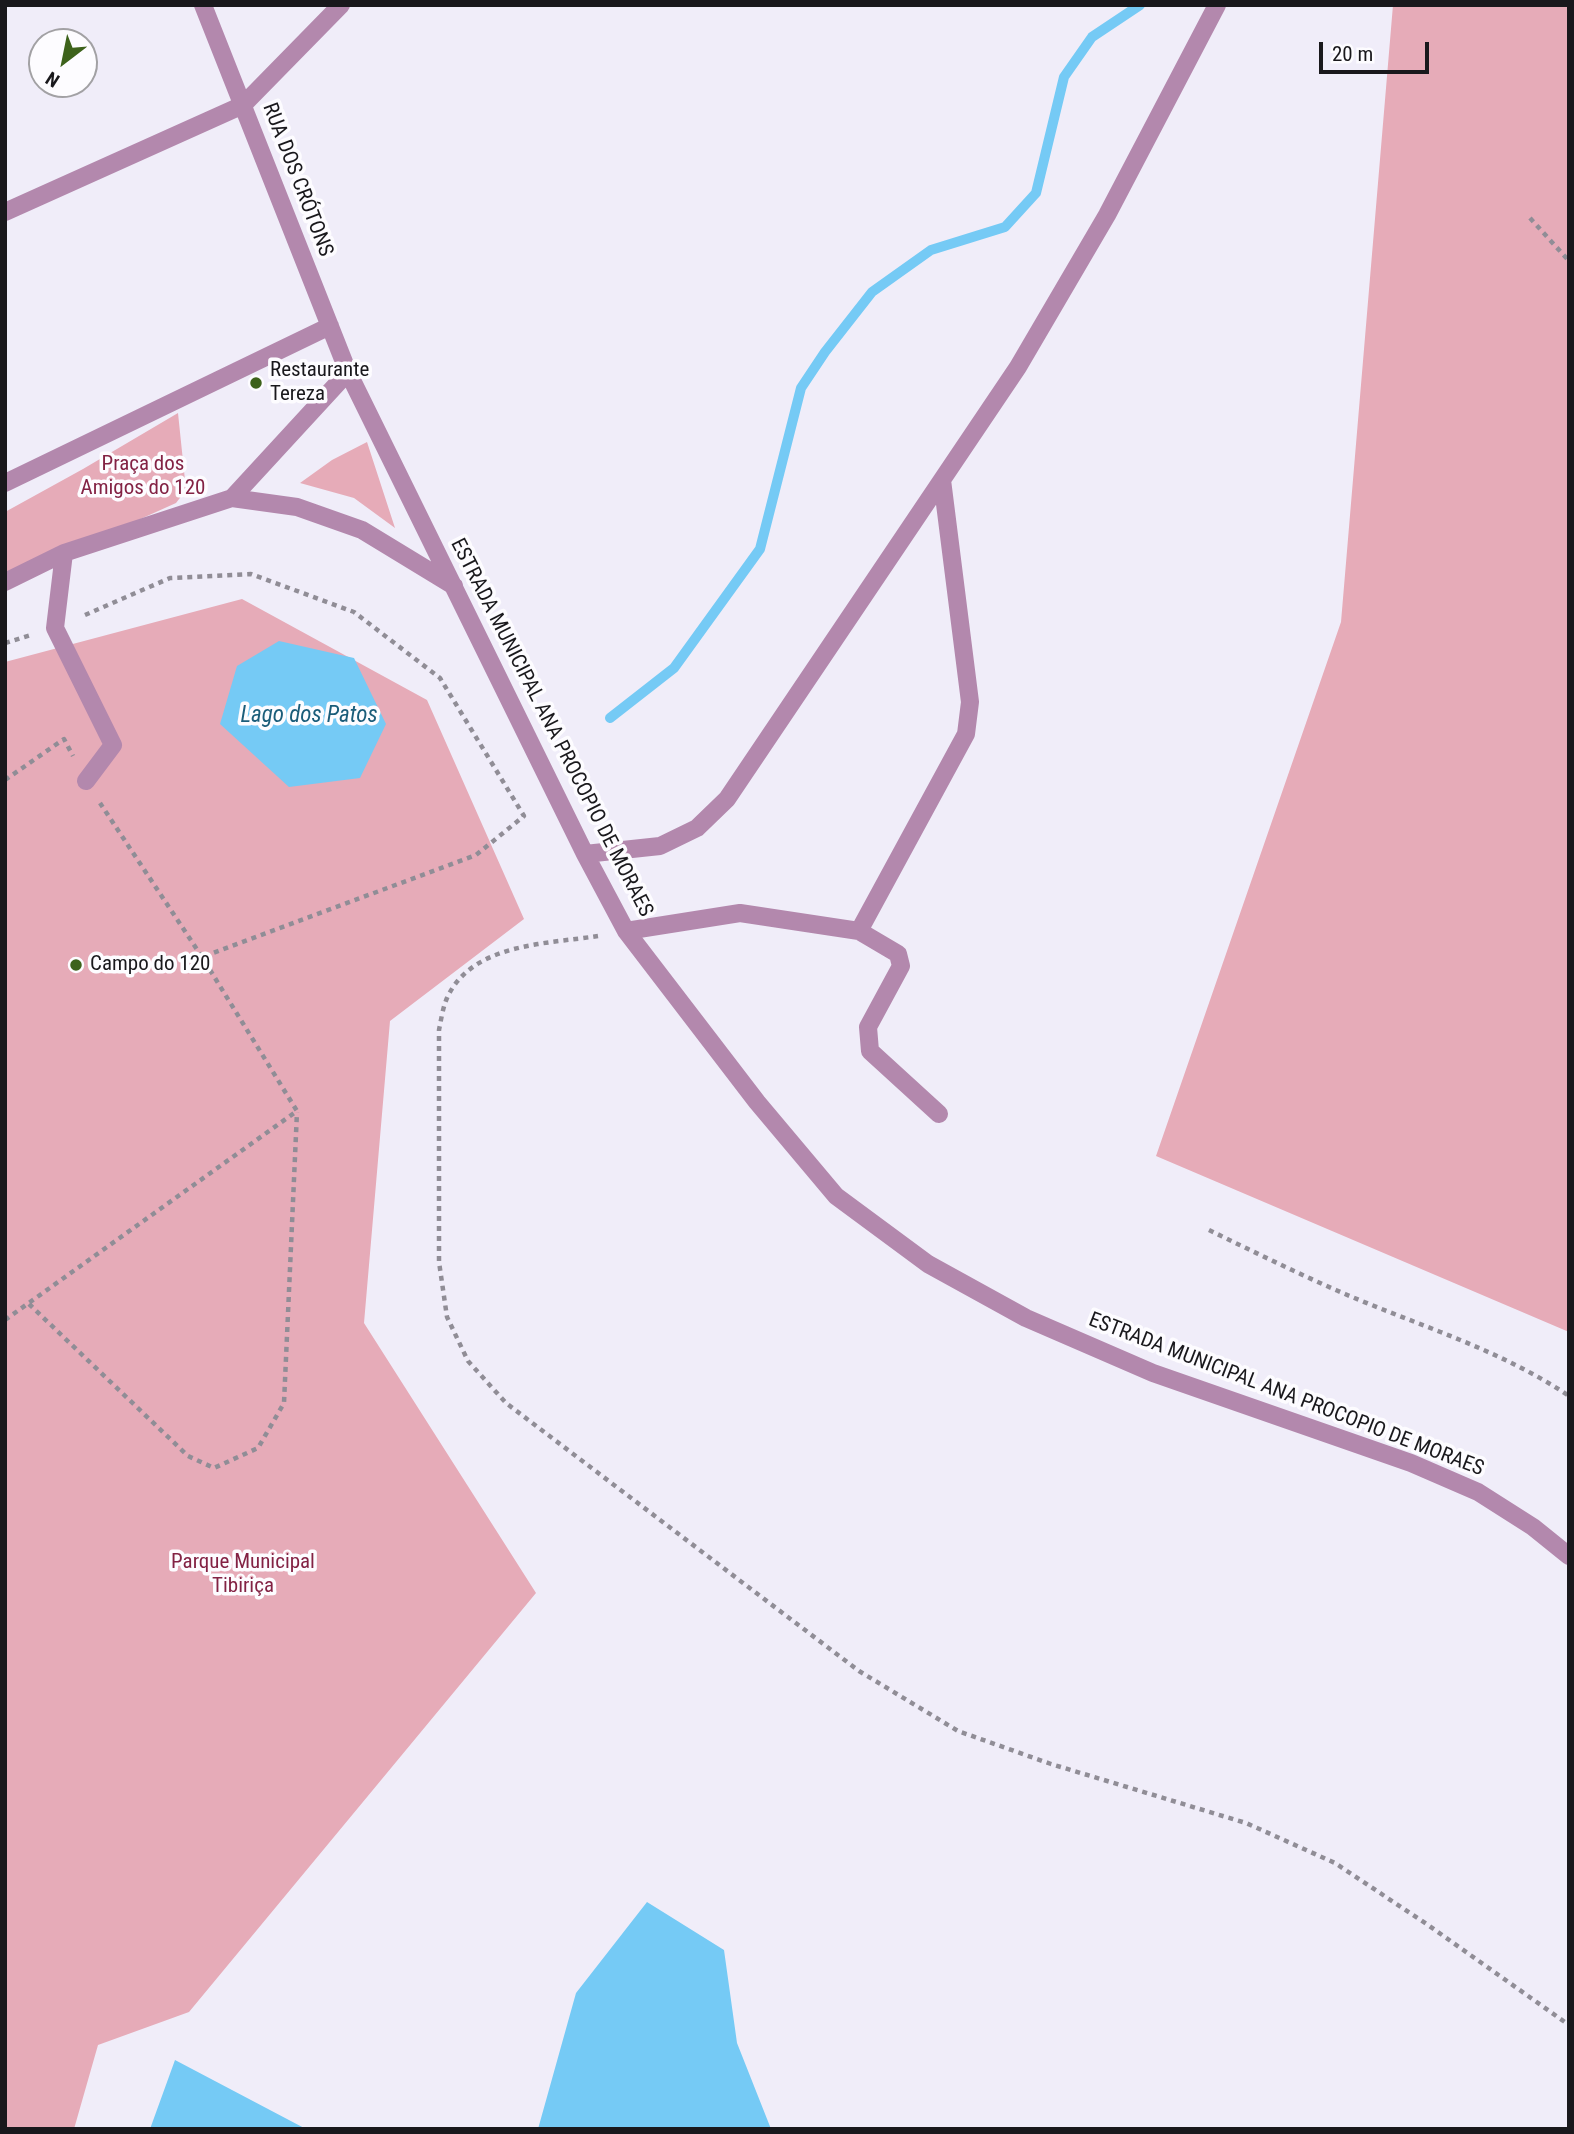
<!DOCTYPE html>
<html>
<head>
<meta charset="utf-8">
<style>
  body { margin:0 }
  #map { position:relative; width:1574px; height:2134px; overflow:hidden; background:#f0edf9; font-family:"Roboto Condensed",sans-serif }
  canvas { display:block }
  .frame { position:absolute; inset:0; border:7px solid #19181c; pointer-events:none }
  .north { position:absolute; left:28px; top:28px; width:70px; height:70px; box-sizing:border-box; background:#fdfcff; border:2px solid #a2a1a4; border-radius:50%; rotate:212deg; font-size:19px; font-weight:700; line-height:28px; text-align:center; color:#19181c }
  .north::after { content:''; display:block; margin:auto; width:24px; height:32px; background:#3d621b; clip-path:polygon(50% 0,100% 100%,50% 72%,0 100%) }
  .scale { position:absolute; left:1319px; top:42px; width:110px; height:32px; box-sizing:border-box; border:4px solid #19181c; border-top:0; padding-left:9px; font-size:21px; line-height:24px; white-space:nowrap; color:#19181c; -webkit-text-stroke:5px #fdfcff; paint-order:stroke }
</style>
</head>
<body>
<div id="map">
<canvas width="1574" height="2134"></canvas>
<div class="frame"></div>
<div class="north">N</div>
<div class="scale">20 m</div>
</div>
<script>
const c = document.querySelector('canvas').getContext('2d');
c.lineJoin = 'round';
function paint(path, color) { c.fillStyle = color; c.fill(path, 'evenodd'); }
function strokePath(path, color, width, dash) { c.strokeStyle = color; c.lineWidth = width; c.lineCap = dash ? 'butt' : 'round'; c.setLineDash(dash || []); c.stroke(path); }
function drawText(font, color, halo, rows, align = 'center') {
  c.font = font + ' "Roboto Condensed",sans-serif'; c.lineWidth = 7; c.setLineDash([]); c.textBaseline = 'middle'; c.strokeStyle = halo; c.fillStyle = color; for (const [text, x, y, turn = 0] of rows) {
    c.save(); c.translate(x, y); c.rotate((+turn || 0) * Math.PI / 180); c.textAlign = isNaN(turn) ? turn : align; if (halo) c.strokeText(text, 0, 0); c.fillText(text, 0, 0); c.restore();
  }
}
paint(new Path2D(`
  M1393,5H1569V1332L1156,1156L1341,622Z
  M178,413L186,490L176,503L5,580V512L83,469Z
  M367,442L395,528L354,498L300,483L332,460Z
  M242,599L427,700L524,919L390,1021L364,1323L536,1593L189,2012L98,2045L74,2129H5V662Z`), '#e6abb8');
paint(new Path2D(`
  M279,641L354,658L386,724L360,778L289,787L220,724L237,666Z
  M647,1902L724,1950L737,2043L771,2129H538L576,1993Z
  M175,2060L306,2129H150Z`), '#75caf5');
strokePath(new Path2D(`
  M610,718L674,668L760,549L801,388L825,352L872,292L931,250L1005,227L1036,193L1064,77L1092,37L1140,5`), '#75caf5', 10);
strokePath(new Path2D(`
  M1530,218L1569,261
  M85,615L170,578L251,574L354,612L440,678L524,816L476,855L202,957
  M5,643L31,635
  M5,780L64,739L73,756
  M598,936C547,944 472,943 447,998C443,1007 441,1020 439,1030V1262L447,1317L468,1361L506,1403L859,1671L958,1731L1051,1764L1246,1823L1335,1863L1428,1925L1569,2025
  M1209,1230C1254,1252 1299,1274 1345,1294C1420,1326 1501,1350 1569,1396
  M29,1304L188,1456L214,1468L258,1448L284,1403L297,1112
  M5,1320L297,1111L202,957L100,803`), '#908d96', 4.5, [5, 5]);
strokePath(new Path2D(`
  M203,5L348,372L585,854L626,931L757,1102L836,1196L928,1264L1026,1318L1153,1373L1411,1463L1478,1492L1533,1527L1569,1556
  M5,212L243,105L341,5
  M5,483L330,326
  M232,498L348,372
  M64,553L55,628L113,745L86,781
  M5,582L64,553L232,498L297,507L362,530L454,586
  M585,854L660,846L697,828L727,799L1018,367L1107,215L1217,5
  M626,931L740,913L859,931L966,734L970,702L942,480
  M859,931L898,954L901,966L868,1027L870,1051L939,1114`), '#b388ad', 18);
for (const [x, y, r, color] of [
  [256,383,7,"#3d621b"],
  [76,965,7,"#3d621b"]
]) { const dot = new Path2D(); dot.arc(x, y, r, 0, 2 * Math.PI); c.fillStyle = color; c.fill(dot); strokePath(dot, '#fdfcff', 2.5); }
drawText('21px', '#19181c', '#fdfcff', [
  ["RUA DOS CRÓTONS",297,180,69],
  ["ESTRADA MUNICIPAL ANA PROCOPIO DE MORAES",551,728,63],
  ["ESTRADA MUNICIPAL ANA PROCOPIO DE MORAES",1286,1395,21]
]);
drawText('21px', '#19181c', '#fdfcff', [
  ["Restaurante",270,371],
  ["Tereza",270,395],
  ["Campo do 120",90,965]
], 'left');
drawText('21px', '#832244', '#fdfcff', [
  ["Praça dos",143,465],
  ["Amigos do 120",143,489],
  ["Parque Municipal",243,1563],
  ["Tibiriça",243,1587]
]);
drawText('italic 23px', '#1b5d7a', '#fdfcff', [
  ["Lago dos Patos",309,716]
]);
</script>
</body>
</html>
